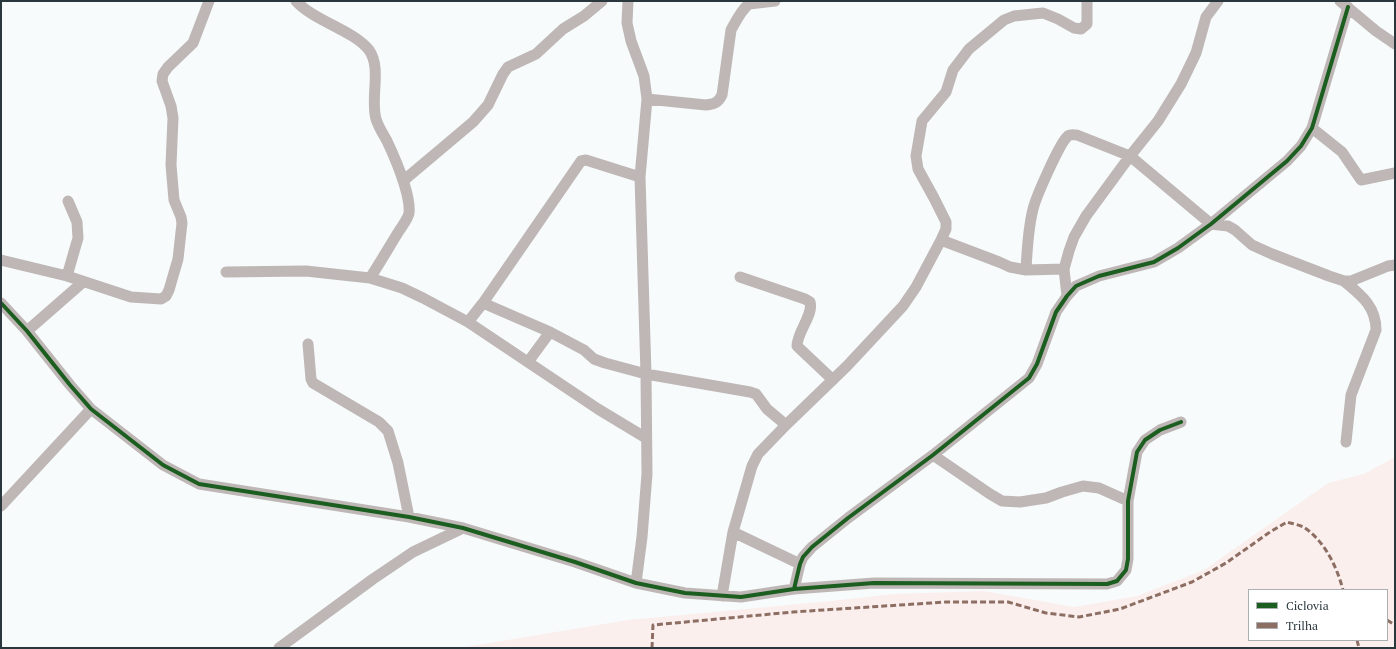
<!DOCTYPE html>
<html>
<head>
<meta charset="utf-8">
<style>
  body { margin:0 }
  #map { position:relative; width:1396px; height:649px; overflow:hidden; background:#f7fbfc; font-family:"PT Serif",serif }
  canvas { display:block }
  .frame { position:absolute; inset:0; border:2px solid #2a383d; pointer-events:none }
  .legend { position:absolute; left:1248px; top:589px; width:140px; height:52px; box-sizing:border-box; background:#fff; border:1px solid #aaafb1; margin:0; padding:5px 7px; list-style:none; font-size:12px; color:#2a383d }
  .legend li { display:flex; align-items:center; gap:8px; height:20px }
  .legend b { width:20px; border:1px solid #aaafb1 }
</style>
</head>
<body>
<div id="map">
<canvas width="1396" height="649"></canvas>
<div class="frame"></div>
<ul class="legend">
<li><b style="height:5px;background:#1b5e20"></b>Ciclovia</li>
<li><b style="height:5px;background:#8d6e63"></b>Trilha</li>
</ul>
</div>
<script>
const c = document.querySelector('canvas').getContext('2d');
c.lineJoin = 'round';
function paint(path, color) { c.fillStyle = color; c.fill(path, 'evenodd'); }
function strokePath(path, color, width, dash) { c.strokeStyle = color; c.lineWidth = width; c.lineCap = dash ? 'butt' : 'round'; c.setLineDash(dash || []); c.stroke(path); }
paint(new Path2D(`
  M1395,457V648H459L628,620L831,601L894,594L984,591L1074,607L1137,596L1204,570L1328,483L1364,474ZM1249,590H1387V640H1249Z`), '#fbefee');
strokePath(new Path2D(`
  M296,1C314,21 353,30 369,50C382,68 370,98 376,119C378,126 383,134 387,141C395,158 411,195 409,213C408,219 402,226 399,231C389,247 380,263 370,278
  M628,1L627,23L631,41L644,76L647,99L640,177L646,374L647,474L642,537L636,583
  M1340,1L1376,31L1395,44
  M647,99L706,105C714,104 718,103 722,95L731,30C736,21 741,10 749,4L775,1
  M1312,128L1342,152L1361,180L1395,173
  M403,181L473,122L488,105L503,74L508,67L536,54L563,29L584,16L602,1
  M941,240L999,262L1010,267L1026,270L1064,269
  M1,260L67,276L78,238L77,222L68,201
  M1026,270C1027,250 1028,229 1033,209C1036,197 1060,142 1068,136C1070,134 1074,135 1077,135L1130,156L1211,224L1228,226L1235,230L1252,245L1272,254L1329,276L1344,281H1351L1388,266L1395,265
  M226,272L306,271L370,278L402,288L423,298L468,322L598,409L646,438
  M67,276L131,297L161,299L166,296L169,290L178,259L182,223L181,217L174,200L171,165L173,118L171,106L162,81L163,74L168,67L193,43L209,1
  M740,277L805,299L810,302C814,314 797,332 797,346L833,380
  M1344,281C1361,295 1376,306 1376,330L1351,395L1346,442
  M1067,296L1064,269L1069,251L1074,237L1086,216L1130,156L1158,121L1181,84L1196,53L1206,17L1218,1
  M1,303L27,331L70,385L91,409L163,465L199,484L409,517L463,528L575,562L636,583L685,593L741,597L794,589L874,583L1107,584L1117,581L1126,570L1128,559V501L1137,452L1145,440L1160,430L1181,422
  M483,303L581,161L586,160L640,177
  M468,322L483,303L550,332L584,350L594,359L605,363L646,374L750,392L756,394L767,409L786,425
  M27,331L83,282
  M308,344L311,379L313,383L379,422L388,431L398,463L409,517
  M528,362L550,332
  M933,455L990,494L1002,501L1020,502L1046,498L1062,492L1083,486L1099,488L1128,501
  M1,506L91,409
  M733,532L800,564
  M794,589L800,564L803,557L812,547L848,518L933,455L1029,378L1037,364L1056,312L1067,296L1076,286L1099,276L1154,262L1178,248L1211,224L1287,161L1301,146L1312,128L1348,7
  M722,596L733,532L752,466L758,454L786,425L847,366L903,306L916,287L941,240L946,229V222L934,198L918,169L916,156L922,121L946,92L953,70L969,49L1004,20L1014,16L1043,13L1058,19L1074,28L1081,29L1087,24V1
  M279,648L373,579L413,552L463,528`), '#beb7b6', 11);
strokePath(new Path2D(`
  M1387,620L1395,625
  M1357,640L1359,648
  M652,648L653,625L793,612L946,602H1008L1046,613L1079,617L1120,609L1192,582L1226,563L1270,532L1287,522C1293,524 1301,525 1305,528C1325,542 1337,567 1343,590`), '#8d6e63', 3, [6, 3]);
strokePath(new Path2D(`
  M1,303L27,331L70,385L91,409L163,465L199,484L409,517L463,528L575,562L636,583L685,593L741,597L794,589L874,583L1107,584L1117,581L1126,570L1128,559V501L1137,452L1145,440L1160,430L1181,422
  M794,589L800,564L803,557L812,547L848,518L933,455L1029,378L1037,364L1056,312L1067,296L1076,286L1099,276L1154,262L1178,248L1211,224L1287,161L1301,146L1312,128L1348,7`), '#1b5e20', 4);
</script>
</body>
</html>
